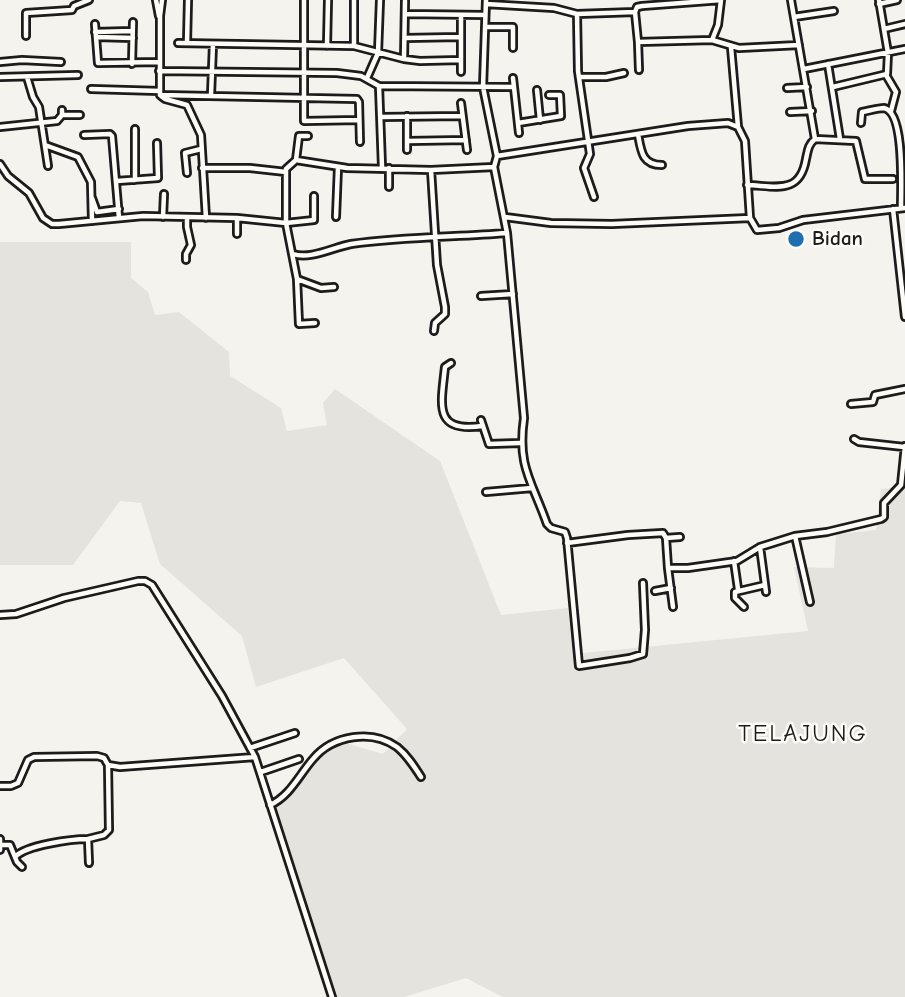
<!DOCTYPE html>
<html>
<head>
<meta charset="utf-8">
<style>
  body { margin:0 }
  canvas { display:block; background:#f4f3ee }
</style>
</head>
<body>
<canvas width="905" height="997"></canvas>
<script>
const c = document.querySelector('canvas').getContext('2d');
c.lineJoin = 'round';
function paint(path, color) { c.fillStyle = color; c.fill(path, 'evenodd'); }
function strokePath(path, color, width, dash) { c.strokeStyle = color; c.lineWidth = width; c.lineCap = dash ? 'butt' : 'round'; c.setLineDash(dash || []); c.stroke(path); }
function drawText(font, color, halo, rows, align = 'center') {
  c.font = font + ' "Comic Neue",sans-serif'; c.lineWidth = 5; c.setLineDash([]); c.textBaseline = 'middle'; c.strokeStyle = halo; c.fillStyle = color; for (const [text, x, y, turn = 0] of rows) {
    c.save(); c.translate(x, y); c.rotate((+turn || 0) * Math.PI / 180); c.textAlign = isNaN(turn) ? turn : align; if (halo) c.strokeText(text, 0, 0); c.fillText(text, 0, 0); c.restore();
  }
}
paint(new Path2D(`
  M0,242H131V278L148,292L155,315L179,312L229,352L230,376L281,408L287,431L327,425L323,403L335,389L440,461L501,615L568,608L573,654L808,631L794,567L834,568L836,534L876,530L881,489L905,487V997H503L466,978L404,997H332L271,811L309,766L342,742L383,754L407,729L344,658L256,687L242,636L160,564L141,503L120,501L73,565H0Z`), '#e4e3de');
const minor = new Path2D(`
  M156,0L159,16
  M304,0V121L359,120
  M354,0V46
  M486,0L483,87L497,156L494,167L507,233L524,418C517,467 532,481 547,524L551,528L565,532L567,538L579,666L630,658L643,654L645,630L643,583
  M791,0L815,139L856,141L865,179H893
  M486,4L554,8L577,14L635,12L637,7L642,6L721,0
  M879,4L897,0
  M635,12L638,42L712,40L739,48L799,45
  M405,14L485,15
  M577,14L578,71L590,154L584,168L594,197
  M461,15V72
  M794,17L834,11
  M95,24L98,63L160,62
  M485,27H513V48
  M884,29L905,24
  M95,32L132,31
  M26,36V13L72,10L74,6L89,0
  M96,37L133,38
  M405,38L460,37
  M712,40L718,25L721,0
  M638,42L639,70
  M178,43L354,46L404,59L405,1
  M187,43L188,0
  M327,46L328,0
  M731,47L738,127
  M404,59L420,61L461,60
  M0,62L22,60L61,62
  M132,64L133,22
  M828,64L840,139
  M804,69L905,49
  M159,71L337,73L361,76L379,86L514,87
  M886,75L896,92L891,111
  M0,77L78,75
  M27,77L33,97L39,107L48,166
  M579,77H606L624,73
  M367,78L378,53L380,0
  M513,78L519,133
  M379,86L382,167
  M833,87L887,74L888,53L879,0
  M787,88L807,87
  M91,89L160,91
  M537,90L540,120
  M160,95L357,99L359,102L360,142
  M160,95V16L162,0
  M211,95L213,44
  M161,96L165,99L187,105L201,135L206,218
  M461,103L467,150
  M790,112L812,111
  M62,115H80
  M381,117L462,116
  M518,123L561,116L560,95H549
  M861,123L862,112C868,111 878,108 884,108C905,112 901,187 901,208
  M0,127L57,121L62,115V110
  M638,134C641,151 642,165 662,165
  M84,135L110,134L112,136L119,218
  M408,141L466,140
  M45,145L78,157L91,182L92,221
  M407,150V116
  M497,156L688,126L728,123L738,127L745,141L750,218L757,230L779,228L803,220L905,208
  M296,160L299,136H308
  M0,164L8,176L29,193L43,218L52,224H59L143,216L237,218L286,223V169L296,160L347,168L431,170L494,167
  M202,168H250L286,172
  M389,168V187
  M431,170L437,265L445,307V314L435,323L434,331
  M187,173L185,153L201,149
  M135,180V129
  M117,181L158,178L157,143
  M747,185C776,186 800,195 806,159C808,150 808,145 815,139
  M314,196V220L286,223L297,279L299,324L315,323
  M92,198L97,212L119,209
  M893,209L905,317
  M163,217L164,194
  M336,217L338,167
  M505,217L551,223L612,224L750,218
  M237,218V234
  M293,254C310,260 334,247 351,244C403,237 455,237 507,233
  M186,260V254L191,245L187,227V218
  M297,279L321,288L334,287
  M481,296L513,294
  M451,363L445,367C441,405 433,433 482,426
  M851,404L873,402L875,395L905,389
  M481,420L489,444L520,443
  M854,439L859,442L904,447
  M486,492L532,488
  M795,536L810,602
  M666,538L680,537
  M567,543L628,535L663,533L666,538L668,568H688L737,561L760,547L795,536L827,532L881,519L884,517V503L901,485L905,446
  M760,547L766,592
  M734,561L738,589
  M668,568L673,607
  M655,591L671,588
  M744,607L735,598V592L765,585
  M0,615L16,614L64,598L138,581H145L152,585L222,696L255,757L332,997
  M250,748L295,733
  M261,772L299,759
  M0,786H11L18,783L28,760L34,757L97,756L104,758L108,765L120,767L255,757
  M270,805C290,796 299,775 313,759C333,735 372,729 397,747C407,755 414,766 421,777
  M0,839V850
  M1,845H10L17,862L22,867
  M15,857C26,845 72,839 88,839
  M89,863L88,839L104,835L109,830L108,765`);
strokePath(minor, '#1c1c1c', 10);
strokePath(minor, '#fdfcf7', 4.5);
for (const [x, y, r, color] of [
  [796,239,9,"#1f6fb2"]
]) { const dot = new Path2D(); dot.arc(x, y, r, 0, 2 * Math.PI); c.fillStyle = color; c.fill(dot); strokePath(dot, '#fdfcf7', 2.5); }
drawText('bold 21px', '#1c1c1c', '#fdfcf7', [
  ["Bidan",812,239]
], 'left');
c.letterSpacing = '2px';
drawText('24px', '#1c1c1c', '#fdfcf7', [
  ["TELAJUNG",803,734]
]);
c.letterSpacing = '0px';
</script>
</body>
</html>
